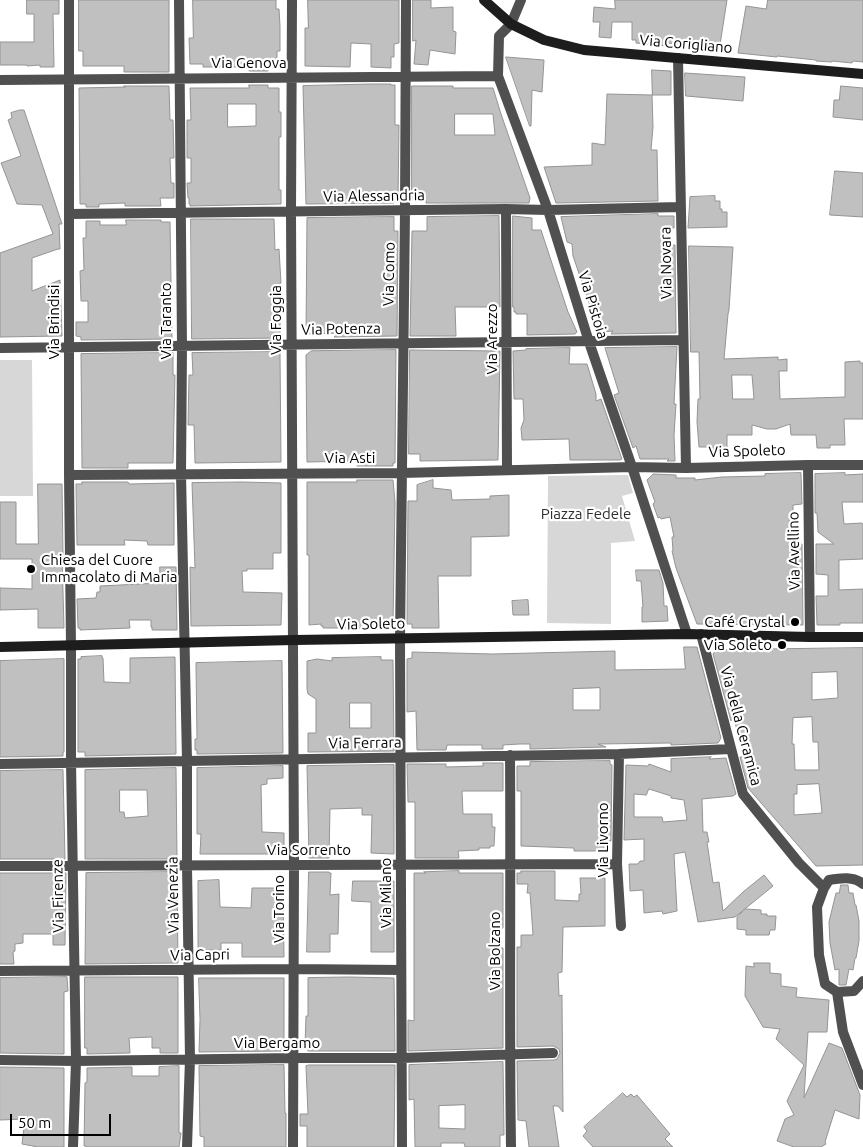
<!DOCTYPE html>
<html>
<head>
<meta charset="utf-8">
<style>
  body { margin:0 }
  #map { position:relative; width:863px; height:1147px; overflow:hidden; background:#fff; font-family:Ubuntu,sans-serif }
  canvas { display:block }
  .scale { position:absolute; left:10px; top:1114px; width:101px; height:22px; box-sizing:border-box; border:2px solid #000; border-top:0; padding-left:6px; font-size:15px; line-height:18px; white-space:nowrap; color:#000; -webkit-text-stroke:4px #fff; paint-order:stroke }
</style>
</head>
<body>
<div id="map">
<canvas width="863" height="1147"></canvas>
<div class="scale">50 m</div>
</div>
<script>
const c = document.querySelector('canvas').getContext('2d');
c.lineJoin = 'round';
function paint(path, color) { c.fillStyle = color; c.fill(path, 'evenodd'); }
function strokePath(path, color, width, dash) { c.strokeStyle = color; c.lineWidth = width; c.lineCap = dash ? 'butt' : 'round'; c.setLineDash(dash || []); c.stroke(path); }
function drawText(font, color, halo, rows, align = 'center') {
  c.font = font + ' Ubuntu,sans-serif'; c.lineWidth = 4.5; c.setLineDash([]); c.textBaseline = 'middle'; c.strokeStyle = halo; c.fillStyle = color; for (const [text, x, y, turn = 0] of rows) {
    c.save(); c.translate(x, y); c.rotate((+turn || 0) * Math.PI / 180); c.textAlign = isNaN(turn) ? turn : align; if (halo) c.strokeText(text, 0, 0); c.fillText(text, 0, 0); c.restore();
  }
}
paint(new Path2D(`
  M0,360H32L33,496H0Z
  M628,475L633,493L622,496L635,541L611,543V624L547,623L548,476Z`), '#d7d7d7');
const building = new Path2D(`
  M27,0H59V14H53L54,67H40V65L27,66V65H0V42H34V14H27Z
  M79,0H169V72H124V66H83V51H79Z
  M193,0H276V9H279L280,26V51H277V67H268V71H249V67H203V64H190L189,38H193Z
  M308,0H399V43L394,44V57H391V68L371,67V44L351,43L350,67L305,66V28H308Z
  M413,0H431V8L453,7V31L456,32L455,54L430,50L428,65L414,64L416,40L413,41Z
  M615,0H727L719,51L705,50L706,46L667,43V46L636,43V40H632V22H612L611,38L599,37L600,22H593L594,7L615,9Z
  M768,0H863V62L853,61L852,63L832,61V62L816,61V60L777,56V57L738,53L746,6L766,9Z
  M506,57L544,60L542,92L532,90L531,126H530Z
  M652,70L671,71V95H652L653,127L651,150H657L658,201L556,203L544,167L592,165V143L605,145L607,94L652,95Z
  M685,73L745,77L743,101L686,96Z
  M371,84H391V85H395V125H399L398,200H394V203L306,204L303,86Z
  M249,85H268V88H279V112H281V137H279V190H281V204L190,206V204H189V198H188L187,183H191V158H187V120H191L190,88H249ZM228,104H256V126L228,127Z
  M124,86H169L170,120H173L174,158H170L171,183H174V198H160L161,206H125V203L99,204V207H86V204H80L79,88L125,87Z
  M412,86H453V88H493L501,114L530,198L529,203H426V200H412ZM455,114H493L495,135H455Z
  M841,86L863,88V120L833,117L834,100H839Z
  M20,110H24L62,224H59L60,249H58L32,258V291L60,280L62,336L0,337V253L53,234L42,205L17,204L1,163L21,156L8,120L12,118L11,113Z
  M835,171L863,173V217L830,215Z
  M715,196V201H720V209H722V212H727V227L688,228L690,197Z
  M658,214V216H674V228H668V245H675L676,333L611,334L613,331L601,332V326L598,325L595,317H594L573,256L572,244L567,242L561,217Z
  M499,216L500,307H455L456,336H410L412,231H427V217Z
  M513,216L532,218V230H541L568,312L577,332L575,334L527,335V314H516V312H514V307H513Z
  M394,217V231H398L397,336L334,337L340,333L306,334L307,218Z
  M191,219H274L275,250L279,249L281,283H280V338L192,339Z
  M126,220H161V222H170L172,339L81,340V337L76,336V322H88V301H81L80,271L84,270L83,238H86V221H100V225H126Z
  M689,246L733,247L729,310L728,314L724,359L778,357V360L787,359V371H779L780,399L845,397V362L860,361V363H863V419H844L845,445H830V448H817L816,435H791L790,424L776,429H767L752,425V435H727V450H713V447H699L697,422L698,399H700L699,352H691ZM732,375H752L754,399H733Z
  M677,347L674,404H676L674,435L675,461H667L669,459H640L636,446L633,448L614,395L619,393L605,348Z
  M570,348L569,364H587L596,394V401L601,399L622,459L620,460H570L569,439L522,440L521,428L524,420L523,399H514L513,351L526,350V349Z
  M396,350L395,463H393V466H357L358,461L307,462L306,355L311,351Z
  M410,350L500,351L498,460L420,461V454H409Z
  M280,352L281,462L195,463L194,425H188L189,375H193L192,353Z
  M173,353V375H175L173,463H128V468H82L81,354Z
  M801,473L802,504L793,505V515L789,521V538H790V545L802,544L803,625L697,624L676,568L672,551H673L672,537H674L670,517L661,519L660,517L658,518L653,504L655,502L647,480L653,474L676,475V478H695V480L722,477L765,476V474Z
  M845,473V475L863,474V502H842L844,524L862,523L863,525V559L839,560V590L863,589V623H840V625H817L816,596H828V575L816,574V544H834L818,532L817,513H815V474Z
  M357,480H393L395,502L393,624L364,625V628H323V626H321V624L309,625V555H307V482H357Z
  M433,480V488L451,490L452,500L490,499V496L509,495V536L471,537V576H438L439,628H412V624H407L408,501H417V485Z
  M82,482H128L129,484L174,483V545H148L147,541L124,540L125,545H77L76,484H82Z
  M242,482L281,483V553H273V569H247V571H242L243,592L282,593L281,625L191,626L190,567L195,568L192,483Z
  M38,484H62L63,555H62L64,628H38V609L0,610V588L32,589V559H0V502H16V544H38Z
  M160,567H176L177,630H152V627H151V620H129L130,628L80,630V628H78L77,599L96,598L97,592H100V586L160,583Z
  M636,570H659L663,583L664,606H667L668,621L642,622V607H643L641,581H637Z
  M528,600L529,615H513L512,601Z
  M684,647H697L721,738L718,743L671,745V743L598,744L606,747L530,749V744H520L503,745V749H482V745H447L446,750H417L416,711L407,712V659L412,658V652L492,654L615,651V670L685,669ZM600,688V710H573V689Z
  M863,648V865L816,866L748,788L740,757H745L733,716L731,721L713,654L716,650ZM837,672L838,698L812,700V673ZM812,717L813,742H818L819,770H795L794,744H792L793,718ZM819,784L822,813L794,815V794H797V785Z
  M102,656V658H103L104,682L130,683V658L175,657L176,754L85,756V752H78V659H81V657Z
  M381,657V660H393L394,751L308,752V733H316V699L308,694L307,689V661L317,659L332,661V658ZM350,703H371V728H350Z
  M64,659V752H63V756L0,757V661Z
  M282,661L283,753L197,754V750H195V739H197L196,663Z
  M711,757L709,759L726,758L736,794L733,796L702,799L703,832H707L709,842H707L713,883L719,882L723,911L743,892L764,875L773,886L735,917L698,922L685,852L674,854L677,911L663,914L662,911L644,913L643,890L630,891L629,864H638L640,861H644V839L624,840L626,765L648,766L649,764L671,772V759ZM649,789L671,796V798L684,800L687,820L663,822L662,817H634V794L646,795Z
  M610,761V764L612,765L611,841H604V851H574V848L521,846V791H517V766H530V762Z
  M483,763H503V791H462L463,814H492V827H495L494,846H490V848H479V850L458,851L459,858H415V802H408L407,764H446V767L483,766Z
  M394,765V854L371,853L372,815H362V808L330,809L329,858H309L307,766Z
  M283,766V778L267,779V784L261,785L262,832L284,833V854H200L201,834H197V768Z
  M176,768L177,859H85V770ZM120,790H147L148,816L125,818L124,812H120Z
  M63,770L65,859H0V771Z
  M459,871V873H503V928H500V948H503V1048L408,1051V1020L414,1021V873H426L424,872Z
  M521,871H555V900L579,901V894H581L580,878H605V926L563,927L562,972L558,973L559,996L562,995V1002L563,1112L558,1106H553L559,1147H529L526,1121L518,1120L517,1061L554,1060L557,1059L560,1053L559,1049L553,1046L517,1047V947H521V935H533L530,893H527L528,884H517V873H521Z
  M177,872L178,963L85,964L86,873Z
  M309,872H329V873H331L330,895L339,894L338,934H330V952H307Z
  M0,873H66L65,945H53V934H23V943L15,944V951L13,952L14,964H0Z
  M219,880L220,907L251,908L252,888H283L284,957H242V943H221V950H198V881Z
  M353,881H394V952H371V902L352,901Z
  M841,885H848L849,893H853L855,905H856L859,921V941L856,958H855L853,970L849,969L846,985H839V969L835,970L830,943L829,922L836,893H839Z
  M746,909L761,910V914H767V916H776L775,930H770L769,935H746V930L737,929V917Z
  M754,963H770V973L781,974V986L797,988L796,997L829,1000L827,1032H808L804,1098L829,1043L842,1048L860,1095L859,1119L835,1110L825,1142L826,1144L821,1147H794L777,1141L785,1119L794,1115L787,1101L804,1065L776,1039L780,1029L763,1027L745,996L746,966L754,967Z
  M67,977L68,991L64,992V1054L0,1053V978Z
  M85,977H178V1053H160V1048H152V1037L129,1038L130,1053L87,1054V1048H85Z
  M349,977L394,978L395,1051H308L307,1046H305L306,1016H308V978Z
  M199,978H284V1051L199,1052L200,1020Z
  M503,1062L504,1135H500V1147H465L464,1143H441V1147H415L414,1099L409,1100V1065ZM465,1105V1129L439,1128V1106Z
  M284,1065L285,1113H286V1147H204V1137L200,1136L199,1066Z
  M309,1065H395L394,1147H307V1126H300V1114H308L306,1066Z
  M179,1066V1133H181L179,1147H86V1146H84L85,1083L87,1082V1068L132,1067V1076H159V1067Z
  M0,1067L64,1068V1147H38L22,1144L25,1119L0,1120Z
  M623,1093L627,1097L631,1094L634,1097L637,1095L670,1134L665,1139L673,1147H593L583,1136L587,1131L584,1127Z`);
paint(building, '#c0c0c0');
strokePath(building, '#949494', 1);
strokePath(new Path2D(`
  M69,0V475L71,645V762L76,1061L73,1147
  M179,0L182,346L181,474L187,761V866L190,1059L187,1147
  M292,0L291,212L294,865L293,1147
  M521,0L511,24L499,36L498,76L548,210L589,342L632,467L687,634
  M678,58L686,468
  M0,80L498,76
  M506,209L507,470
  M69,214L506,209L548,210L680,207
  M0,348L683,340
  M808,465L810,637
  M69,475L402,473L632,467L686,468L808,465H863
  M701,634L743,794L799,863L824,888
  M619,754L617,864L621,926
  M510,755C511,886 509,1016 511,1147
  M0,764L619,754L731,749
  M0,866L617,864
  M863,884C854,876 840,878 829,880L824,888L817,907L819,955L825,984L837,992L854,991L863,981
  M0,971L294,969L401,970
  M837,992L843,1032L863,1085
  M0,1060L76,1061L294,1058H401L553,1053
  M402,1147L400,639L405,211L406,0`), '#505050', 10);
strokePath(new Path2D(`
  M484,0L511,24L544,40L584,50L863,74
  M0,647L294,640L687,634L810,637H863`), '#1d1d1d', 10);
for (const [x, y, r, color] of [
  [31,569,5,"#000"],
  [795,622,5,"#000"],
  [782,645,5,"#000"]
]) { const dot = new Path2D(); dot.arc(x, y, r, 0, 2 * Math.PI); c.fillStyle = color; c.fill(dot); strokePath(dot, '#fff', 2); }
drawText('15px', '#000', '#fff', [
  ["Via Corigliano",686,44,5],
  ["Via Genova",249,63],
  ["Via Alessandria",374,196,-1],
  ["Via Novara",666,263,-91],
  ["Via Como",389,274,-89],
  ["Via Pistoia",593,305,73],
  ["Via Foggia",276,320,-90],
  ["Via Taranto",166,321,-90],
  ["Via Brindisi",54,322,-90],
  ["Via Potenza",341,329,-1],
  ["Via Arezzo",492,339,-90],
  ["Via Spoleto",747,451,-2],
  ["Via Asti",350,458],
  ["Via Avellino",794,551,-91],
  ["Via Soleto",371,624,-1],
  ["Via della Ceramica",741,726,75],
  ["Via Ferrara",365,743,-1],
  ["Via Livorno",603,840,-90],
  ["Via Sorrento",309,850],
  ["Via Milano",386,893,-90],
  ["Via Venezia",173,895,-91],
  ["Via Firenze",58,896,-91],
  ["Via Torino",279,909,-90],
  ["Via Bolzano",495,951,-90],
  ["Via Capri",200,955,-1],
  ["Via Bergamo",277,1043]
]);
drawText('15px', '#2e2e2e', '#fff', [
  ["Piazza Fedele",586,514]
]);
drawText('15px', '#000', '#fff', [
  ["Chiesa del Cuore",41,560,"left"],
  ["Immacolato di Maria",41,577,"left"],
  ["Café Crystal",785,622],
  ["Via Soleto",772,645]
], 'right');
</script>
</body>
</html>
